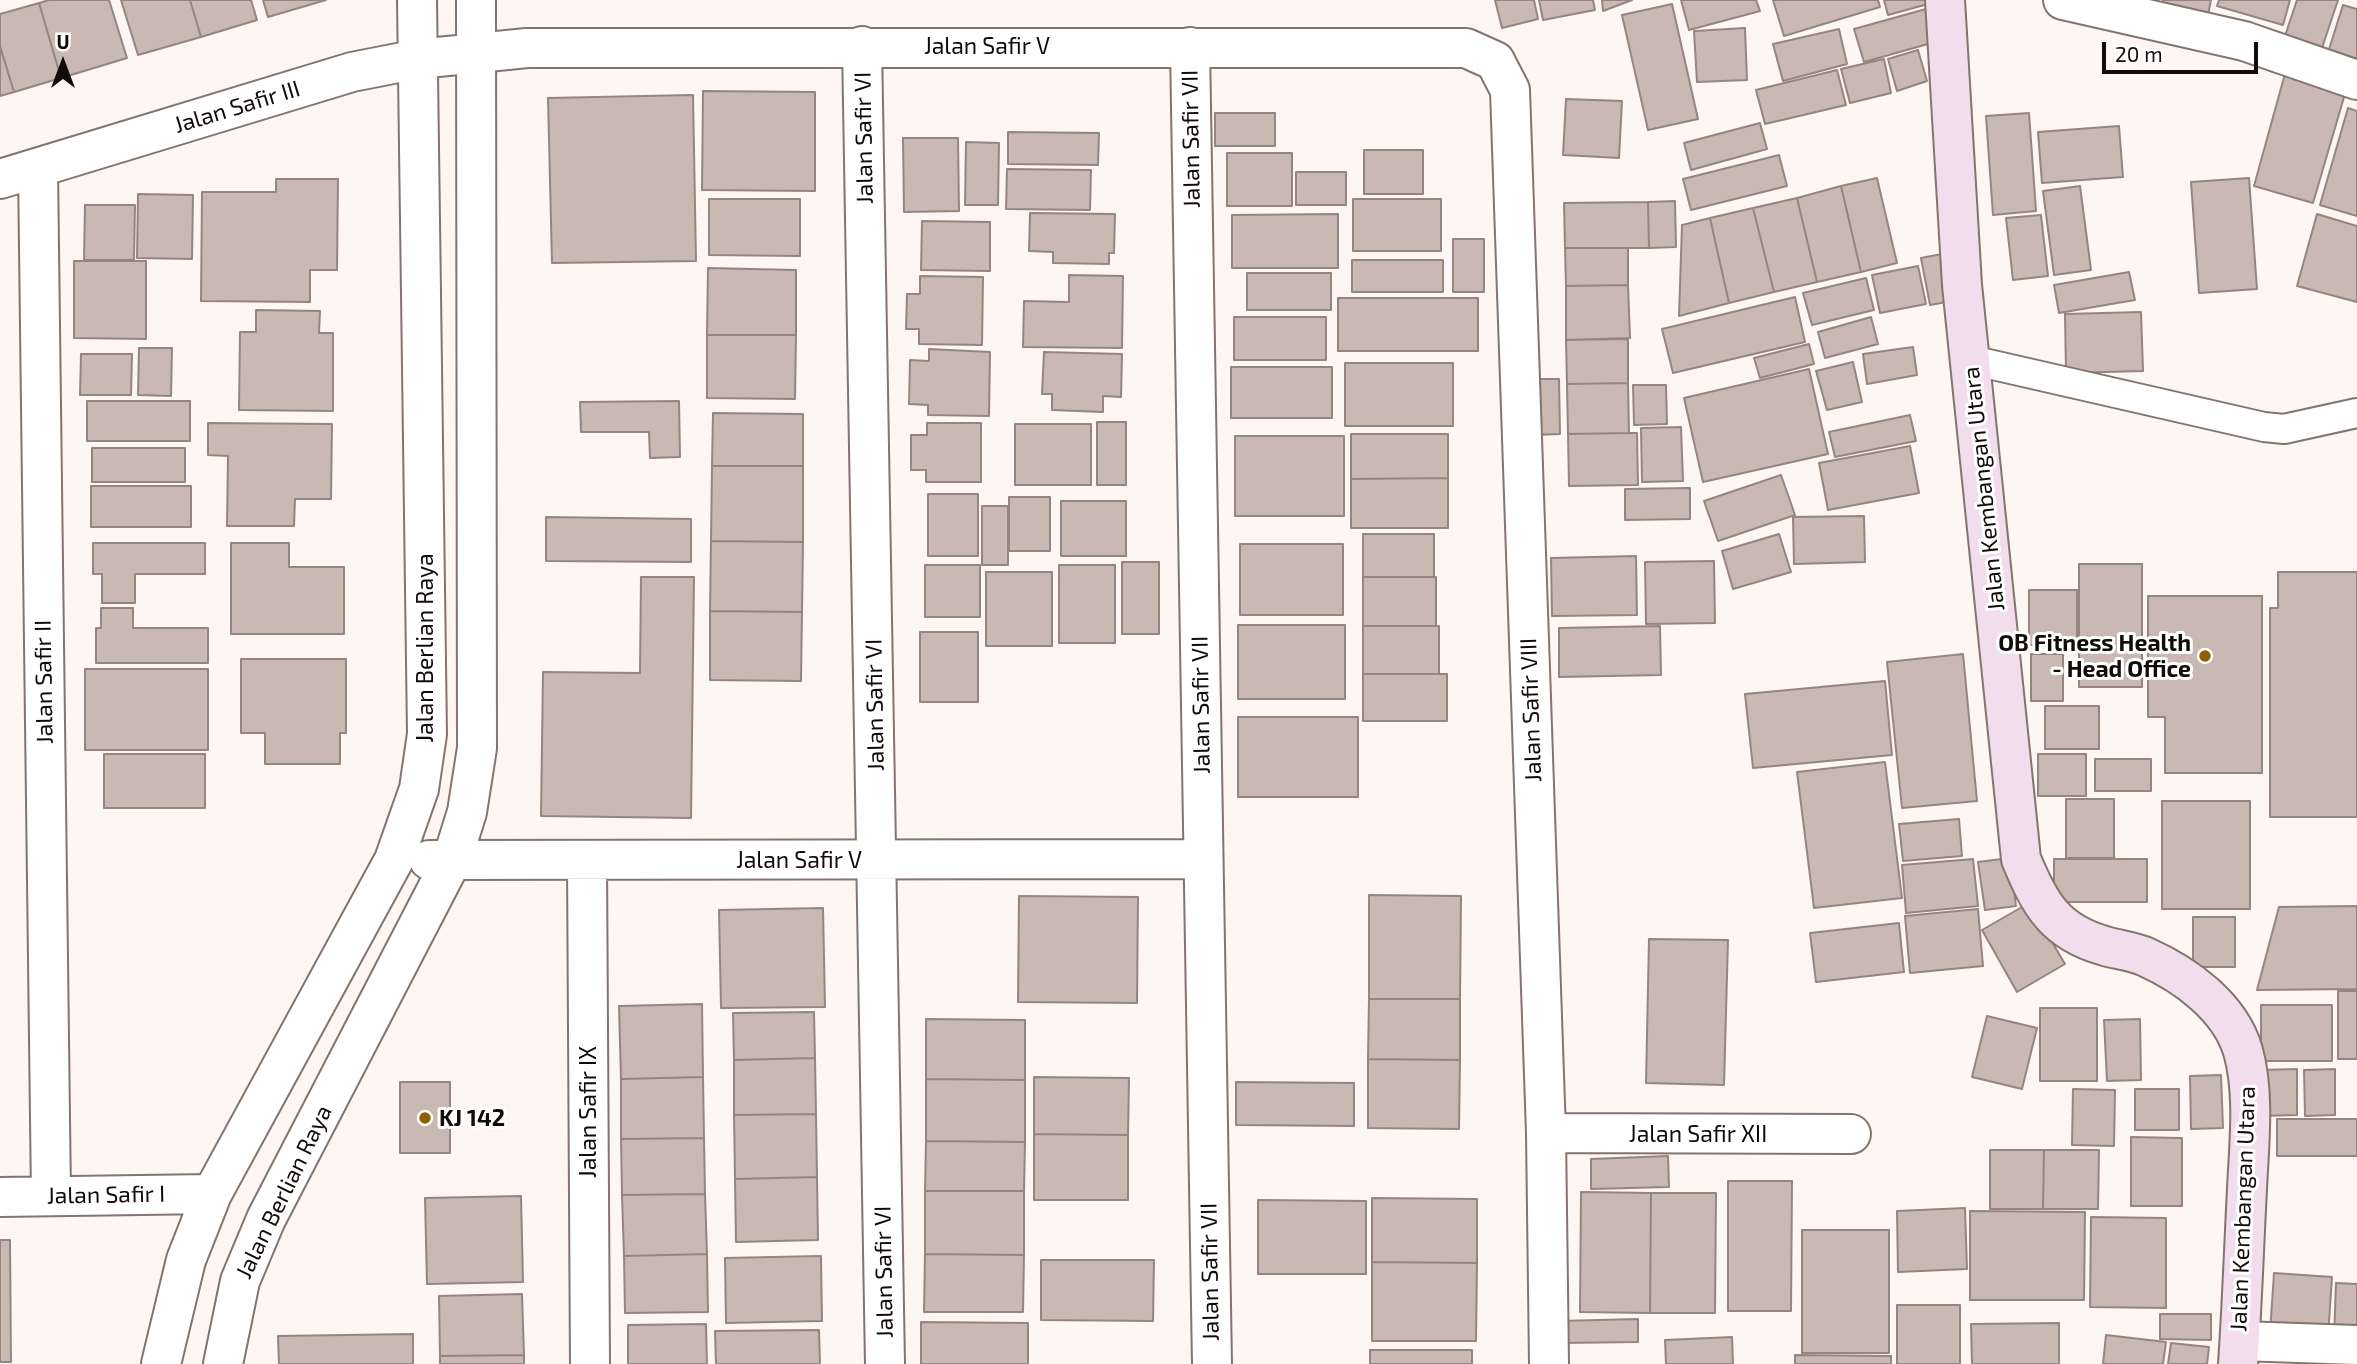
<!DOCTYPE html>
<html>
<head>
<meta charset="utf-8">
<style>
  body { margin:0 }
  #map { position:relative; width:2357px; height:1364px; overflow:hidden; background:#fdf6f3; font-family:"Exo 2",sans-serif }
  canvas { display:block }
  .north { position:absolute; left:28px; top:28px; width:70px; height:70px; -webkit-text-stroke:5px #fff; paint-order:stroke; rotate:0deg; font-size:19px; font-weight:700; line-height:28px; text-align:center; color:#110b09 }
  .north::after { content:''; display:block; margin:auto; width:24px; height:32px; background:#110b09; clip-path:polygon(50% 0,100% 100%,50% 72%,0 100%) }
  .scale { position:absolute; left:2102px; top:42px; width:156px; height:32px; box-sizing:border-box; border:4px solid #110b09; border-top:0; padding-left:9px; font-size:21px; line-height:24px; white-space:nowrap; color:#110b09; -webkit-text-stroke:5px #fff; paint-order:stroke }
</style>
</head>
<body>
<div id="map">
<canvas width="2357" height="1364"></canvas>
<div class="north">U</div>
<div class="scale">20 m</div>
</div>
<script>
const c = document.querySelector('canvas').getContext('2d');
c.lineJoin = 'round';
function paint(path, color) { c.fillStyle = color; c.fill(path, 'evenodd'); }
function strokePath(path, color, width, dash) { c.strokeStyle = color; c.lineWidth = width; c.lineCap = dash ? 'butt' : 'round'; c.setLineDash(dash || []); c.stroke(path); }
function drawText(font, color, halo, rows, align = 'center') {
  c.font = font + ' "Exo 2",sans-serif'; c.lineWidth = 6; c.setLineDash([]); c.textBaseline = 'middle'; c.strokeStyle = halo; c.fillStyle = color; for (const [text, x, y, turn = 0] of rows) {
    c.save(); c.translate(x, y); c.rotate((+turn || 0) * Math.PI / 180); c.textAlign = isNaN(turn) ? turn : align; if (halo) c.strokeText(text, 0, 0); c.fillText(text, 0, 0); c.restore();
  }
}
const building = new Path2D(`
  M49,0H109L127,58L61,78L39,3Z
  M121,0H190L201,37L138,55Z
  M190,0H251L257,20L201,37Z
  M263,0H326L268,17Z
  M1495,0H1534L1538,19L1502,28Z
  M1539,0H1593L1595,10L1543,20Z
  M1602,0H1632L1603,11Z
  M1681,0H1756L1760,11L1689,30Z
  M1773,0H1878L1880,7L1784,36Z
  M1884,0H1928V4L1888,15Z
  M2163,0H2211L2207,20L2160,12Z
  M2219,0H2290L2283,25L2217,6Z
  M2297,0H2338L2319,57L2282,45Z
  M39,3L61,78L14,92L0,46V14Z
  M1672,4L1698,119L1648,130L1622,15Z
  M2343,5L2357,9V69L2325,62Z
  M1926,9L1935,42L1864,62L1854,29Z
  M1745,28L1747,80L1697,82L1694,31Z
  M1839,29L1847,64L1783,81L1773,44Z
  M0,46L14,92L0,96Z
  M1918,50L1927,81L1897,91L1888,59Z
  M1884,59L1891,93L1850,103L1841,69Z
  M1837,70L1846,105L1765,124L1756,90Z
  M2286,70L2347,87L2313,203L2254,186Z
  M703,91L815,92V191L702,190Z
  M693,95L696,261L552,263L548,98Z
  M1566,99L1622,101L1619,158L1563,155Z
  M2348,108L2357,111V216L2320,205Z
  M1215,113H1275V146H1215Z
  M2029,113L2036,211L1993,215L1986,116Z
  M1760,123L1767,149L1691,170L1684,143Z
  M2119,126L2123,177L2042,183L2038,132Z
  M1008,132L1099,133L1098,165L1008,164Z
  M903,138H958L959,211L904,212Z
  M966,142L999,143L998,205H965Z
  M1364,150H1423V194H1364Z
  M1227,153H1292V206H1227Z
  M1779,155L1787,186L1691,210L1683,179Z
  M1007,169L1091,170L1090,210L1006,209Z
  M1296,172H1346V205H1296Z
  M1877,178L1897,263L1861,272L1841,186Z
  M2249,178L2257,289L2199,293L2191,182Z
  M276,179H338L337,270H310V302L201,301L202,192H276Z
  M1841,186L1861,272L1817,282L1797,198Z
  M2080,186L2091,270L2054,275L2043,191Z
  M138,194L193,195L192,259L137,258Z
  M1797,198L1817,282L1774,292L1753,208Z
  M709,199H800V256L709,255Z
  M1353,199H1441V251H1353Z
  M1675,201L1676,247L1649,248L1648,202Z
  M1648,202L1649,248H1565L1564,203Z
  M85,205H135L134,260H84Z
  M1753,208L1774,292L1729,303L1710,218Z
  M1030,213L1115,214L1114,253H1109V264L1053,263V252L1029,251Z
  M1338,214V268H1232V215Z
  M2317,214L2357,226V302L2297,286Z
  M2041,215L2048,276L2013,280L2006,218Z
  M1710,218L1729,303L1679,316L1682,225Z
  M922,221L990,222V271L921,270Z
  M1453,239H1484V292H1453Z
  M1565,248H1628V285L1566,286Z
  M1942,254L1952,301L1930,305L1921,258Z
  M1352,260H1443V292H1352Z
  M74,261H146V339L74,338Z
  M1918,266L1926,304L1880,313L1872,275Z
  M708,268L796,270V335H707Z
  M2129,272L2135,300L2059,313L2054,285Z
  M1247,273H1331V310H1247Z
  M1069,275L1123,276L1122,348L1023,347L1024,301L1069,302Z
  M920,276L983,277L982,345L919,344V329H906L907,294H920Z
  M1866,278L1874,310L1812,325L1803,293Z
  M1628,285L1630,338L1566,340V286Z
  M1795,297L1805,342L1673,373L1662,329Z
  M1338,298H1478V351H1338Z
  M256,310L320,311L319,333H333V411L239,410L240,332H256Z
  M2141,312L2143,371L2066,373L2065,314Z
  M1234,317H1326V360H1234Z
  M1871,317L1878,344L1825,358L1818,332Z
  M707,335H796L795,399L707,398Z
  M1628,339V383L1567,384L1566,340Z
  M1809,344L1814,364L1760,378L1754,358Z
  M1913,347L1917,375L1867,384L1863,354Z
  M139,348H172L171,396L138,395Z
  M929,349L990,352L989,416L928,415V405L909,404L910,360L929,361Z
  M1044,352L1122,354L1121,397L1103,396V412L1052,410V394H1042Z
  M81,354H132L131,395H80Z
  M1853,362L1862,402L1827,410L1816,371Z
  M1345,363H1453V426H1345Z
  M1231,367H1332V418H1231Z
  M1809,369L1828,454L1703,482L1684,398Z
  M1534,379H1559L1560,434L1534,435Z
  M1628,383L1629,433L1568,434L1567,384Z
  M1633,385H1666L1667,424L1634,425Z
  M87,401H190V441H87Z
  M679,401L680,457L650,458L649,432H581L580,402Z
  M713,413L803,414V466H712Z
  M1910,415L1916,441L1835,457L1829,432Z
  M1097,422H1126V485H1097Z
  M208,423L332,424L331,499H295L294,526H227L228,456L208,455Z
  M927,423H981V482H926V470H911V435H927Z
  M1015,424H1091V485H1015Z
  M1681,427L1683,481L1642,482L1641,428Z
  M1629,433H1637L1638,485L1569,486L1568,434Z
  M1351,434H1448V478L1351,479Z
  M1235,436H1344V516H1235Z
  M1910,446L1919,493L1828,510L1819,463Z
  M92,448H185V482H92Z
  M712,466H803V542L711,541Z
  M1781,475L1795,515L1718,541L1704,501Z
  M1448,478V528H1351V479Z
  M91,486H191V527H91Z
  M1690,488V519L1625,520V489Z
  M928,494H978V556H928Z
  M1009,497H1050V551H1009Z
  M1061,501H1126V556H1061Z
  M982,506H1008V565H982Z
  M1864,516L1865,562L1794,564L1793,517Z
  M546,517L691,519V562L546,561Z
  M1363,534H1434V577H1363Z
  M1779,534L1791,572L1733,589L1722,551Z
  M711,541L803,542L802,612L710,611Z
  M93,543H205V574H135V603H102V574H93Z
  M231,543H289V567H344V634H231Z
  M1240,544H1343V615H1240Z
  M1636,556L1637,615L1552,616L1551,558Z
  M1714,561L1715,623L1646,624L1645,562Z
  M1122,562H1159V634H1122Z
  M2079,564H2142V687H2079Z
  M925,565H980V617H925Z
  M1059,565H1115V643H1059Z
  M986,572H1052V646H986Z
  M2278,572H2357V817H2270V608H2278Z
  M641,577H694L691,818L541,816L543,672L640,673Z
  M1363,577H1436V626H1363Z
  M2029,590H2077V645H2029Z
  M2148,596H2262V773H2165V717H2148Z
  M101,608H133V628H208V663H96V628H101Z
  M710,611L802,612L801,681L710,680Z
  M1238,625H1345V699H1238Z
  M1363,626H1439V674H1363Z
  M1660,626L1661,675L1559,677V628Z
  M920,632H978V702H920Z
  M1963,654L1977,801L1902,808L1887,662Z
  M2031,654H2063V701H2031Z
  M241,659H346V733H340V764H265V733H241Z
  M85,669H208V750H85Z
  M1363,674H1447V721H1363Z
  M1885,681L1892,755L1753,768L1745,694Z
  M2045,706H2099V749H2045Z
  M1238,717H1358V797H1238Z
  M104,754H205V808H104Z
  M2038,754H2086V796H2038Z
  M2095,759H2151V791H2095Z
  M1885,762L1902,898L1814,908L1797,772Z
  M2066,799H2114V858H2066Z
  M2162,801H2250V909H2162Z
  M1959,819L1962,856L1903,861L1899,824Z
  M2010,858L2016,906L1985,910L1978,862Z
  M1973,859L1978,906L1906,913L1902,865Z
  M2054,859H2147V902H2054Z
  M1369,895L1461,896L1460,999H1369Z
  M1019,896L1138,897L1137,1003L1018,1002Z
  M2029,903L2065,964L2017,992L1982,930Z
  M2357,906V989L2257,990L2279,907Z
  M823,908L825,1007L721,1008L719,910Z
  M1978,909L1983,966L1910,973L1905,916Z
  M2193,917H2235V967H2193Z
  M1899,923L1904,972L1816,982L1810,933Z
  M1649,939L1728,940L1724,1085L1646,1083Z
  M2338,991H2357V1059H2338Z
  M1369,999H1460V1060L1368,1059Z
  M702,1004L703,1077L621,1079L619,1006Z
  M2261,1005H2332V1061H2261Z
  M2040,1008H2097V1081H2040Z
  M814,1012L815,1058L734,1060L733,1013Z
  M1987,1016L2037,1028L2022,1089L1972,1077Z
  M926,1019L1025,1020V1080L926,1079Z
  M2140,1019L2141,1080L2107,1081L2104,1020Z
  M815,1058L816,1114L734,1115V1060Z
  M1368,1059L1460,1060L1459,1129L1368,1128Z
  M2297,1069V1115L2260,1116V1070Z
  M2335,1069V1115L2305,1116L2304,1070Z
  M2221,1075L2223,1128L2191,1129L2190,1076Z
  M703,1077L704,1138L621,1139V1079Z
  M1034,1077L1129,1078L1128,1135L1034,1134Z
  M926,1079L1025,1080V1142L926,1141Z
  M400,1082H450V1153H400Z
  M1236,1082L1354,1083V1126L1236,1125Z
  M2073,1089L2115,1090L2114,1146L2072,1145Z
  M2135,1089H2179V1130H2135Z
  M816,1114L817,1177L735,1179L734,1115Z
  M2277,1119H2357V1156H2277Z
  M1034,1134L1128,1135V1200H1034Z
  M2131,1137L2182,1138V1206H2131Z
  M704,1138L705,1194L622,1195L621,1139Z
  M926,1141L1025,1142L1024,1191H925Z
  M1990,1150H2044L2043,1209H1990Z
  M2044,1150H2099L2098,1209H2043Z
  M1668,1156L1669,1187L1591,1189V1159Z
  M817,1177L818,1240L736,1242L735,1179Z
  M1728,1181H1792L1791,1311H1728Z
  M925,1191H1024V1255L925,1254Z
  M1581,1192L1651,1193L1650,1313L1580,1312Z
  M1651,1193H1716L1715,1313H1650Z
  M705,1194L707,1254L624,1256L622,1195Z
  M521,1196L523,1282L427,1284L425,1198Z
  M1372,1198L1477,1199V1263L1372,1262Z
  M1258,1200L1366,1201V1274H1258Z
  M1965,1208L1967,1269L1898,1272L1897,1211Z
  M1970,1211L2085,1212L2084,1300H1970Z
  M2091,1217L2166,1218V1308L2090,1307Z
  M1802,1230H1889V1353H1802Z
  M0,1240H10L11,1362H0Z
  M707,1254L708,1312L625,1313L624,1256Z
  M925,1254L1024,1255L1023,1312H924Z
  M821,1256L822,1321L726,1323L725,1258Z
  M1041,1260H1154L1153,1321L1041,1320Z
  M1372,1262L1477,1263L1476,1341H1372Z
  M2274,1273L2332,1277L2328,1337L2270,1333Z
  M2336,1283L2357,1284V1341L2334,1340Z
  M522,1294L524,1355L440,1356L439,1296Z
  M1897,1305H1960V1364H1897Z
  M2160,1314H2211V1340L2160,1339Z
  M1638,1319V1342L1561,1343L1560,1321Z
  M921,1322L1028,1323V1364H921Z
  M2059,1323V1364H1972L1971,1324Z
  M706,1324L707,1364H628V1325Z
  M819,1330L820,1364H716L715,1331Z
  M413,1334V1364H279L278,1336Z
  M2106,1335L2166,1342L2163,1364H2103Z
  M1732,1337L1733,1364H1666L1665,1340Z
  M2171,1343L2209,1347L2207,1364H2168Z
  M1370,1350H1472V1364H1370Z
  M524,1355V1364H440V1356Z
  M1795,1355L1891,1356V1364H1795Z`);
paint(building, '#cab8b2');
strokePath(building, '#96857f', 2);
const lane = new Path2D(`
  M1971,360L2264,427L2284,429L2357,413`);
const street = new Path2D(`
  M2063,0L2244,41L2357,80
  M862,46L885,1364
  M1190,47L1212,1364
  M38,168L51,1196
  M0,179L352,72L418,59L527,48H1466L1495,61L1510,90L1546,1133L1549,1364
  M429,860L1203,859
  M587,860L590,1364
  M1546,1133L1851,1134
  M0,1197L212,1194
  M2240,1341L2357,1345
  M161,1364L186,1260L212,1194L394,860L419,789L427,734L417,0
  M223,1364L240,1281L266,1219L452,860L467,812L477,748L476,0`);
const secondary = new Path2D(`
  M1945,0L1962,285L2021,859C2040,905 2055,932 2105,946C2118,950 2133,951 2146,957C2186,975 2230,1007 2243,1051C2255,1093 2249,1145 2247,1189C2244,1247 2242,1306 2238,1364`);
strokePath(lane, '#84746e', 32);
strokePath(street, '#84746e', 42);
strokePath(secondary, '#84746e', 42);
strokePath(lane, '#fff', 28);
strokePath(street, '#fff', 38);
strokePath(secondary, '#f2ddec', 38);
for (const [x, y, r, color] of [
  [2205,656,7,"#8d6006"],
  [425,1118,7,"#8d6006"]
]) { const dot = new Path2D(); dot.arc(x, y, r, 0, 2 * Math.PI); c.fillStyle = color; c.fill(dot); strokePath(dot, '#fff', 2.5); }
drawText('23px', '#110b09', '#fff', [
  ["Jalan Safir V",987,46],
  ["Jalan Safir III",237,107,-17],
  ["Jalan Safir VI",864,138,-91],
  ["Jalan Safir VII",1191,139,-91],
  ["Jalan Kembangan Utara",1984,489,-96],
  ["Jalan Berlian Raya",425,648,-90],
  ["Jalan Safir II",44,682,-91],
  ["Jalan Safir VI",875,705,-91],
  ["Jalan Safir VII",1201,705,-91],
  ["Jalan Safir VIII",1531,710,-92],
  ["Jalan Safir V",799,860],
  ["Jalan Safir IX",588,1112,-90],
  ["Jalan Safir XII",1698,1134],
  ["Jalan Berlian Raya",284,1192,-64],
  ["Jalan Safir I",106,1195,-1],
  ["Jalan Kembangan Utara",2243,1209,-88],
  ["Jalan Safir VI",884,1272,-91],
  ["Jalan Safir VII",1210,1272,-91]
]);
drawText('bold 23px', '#110b09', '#fff', [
  ["OB Fitness Health",2191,643],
  ["- Head Office",2191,669],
  ["KJ 142",439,1118,"left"]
], 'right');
</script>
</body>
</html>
